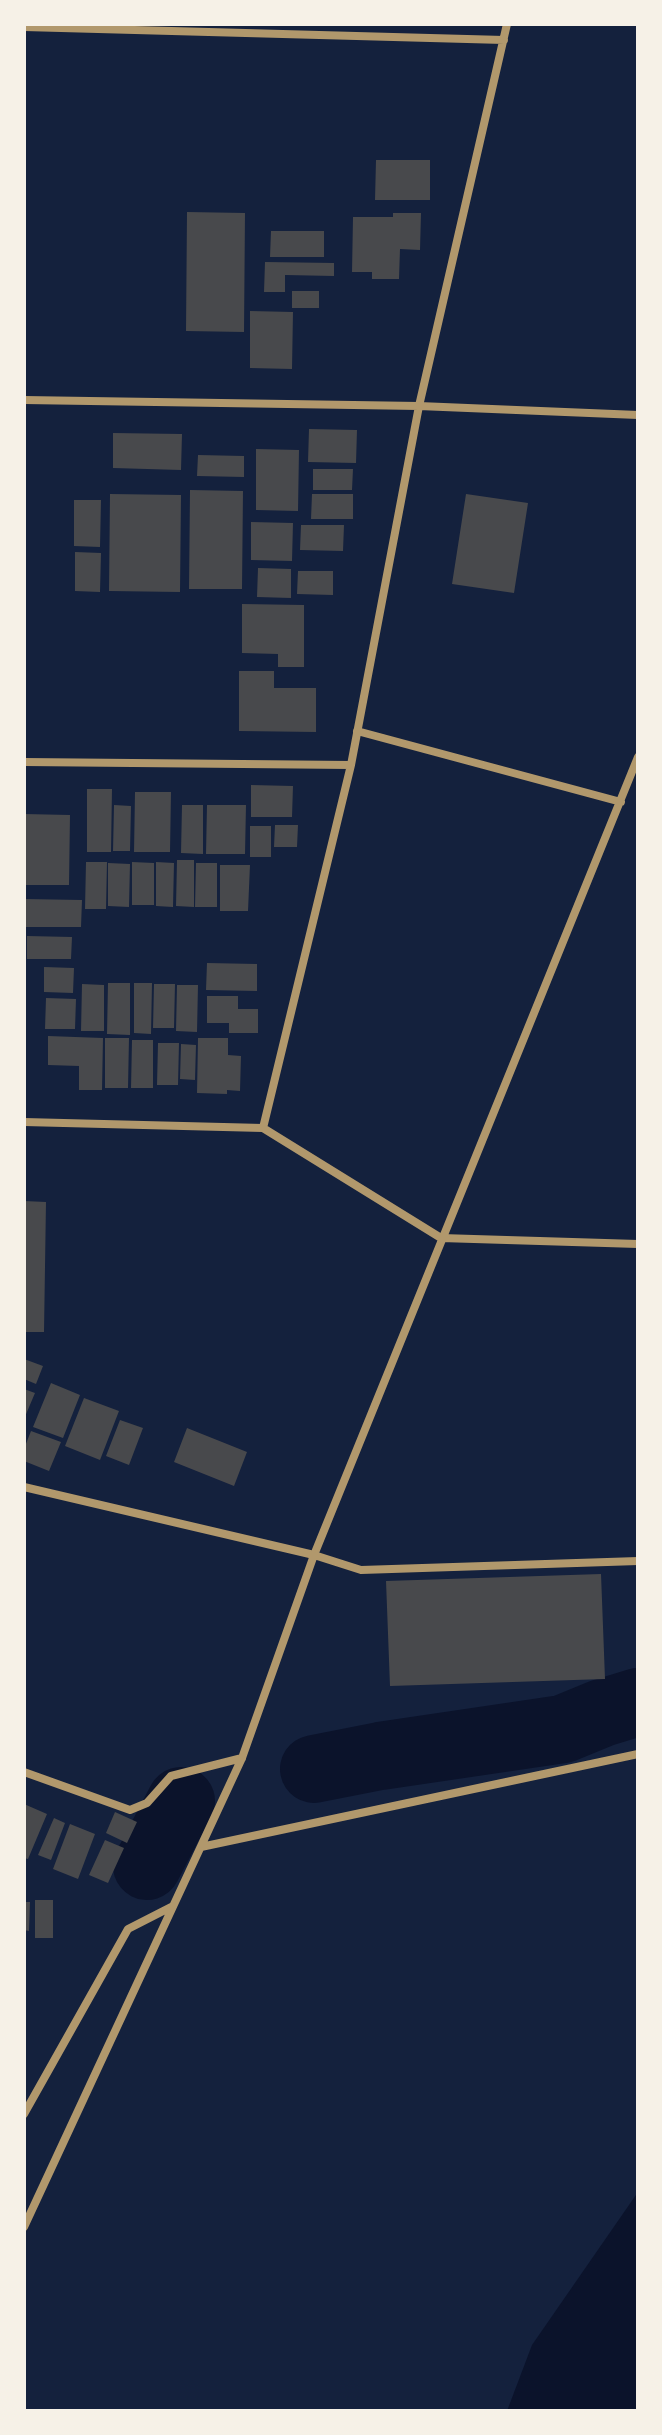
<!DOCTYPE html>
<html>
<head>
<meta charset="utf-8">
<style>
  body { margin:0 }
  #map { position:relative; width:662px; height:2435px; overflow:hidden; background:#14213d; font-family:Rubik,sans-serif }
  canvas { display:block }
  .frame { position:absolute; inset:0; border:26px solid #f6f1e7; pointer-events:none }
</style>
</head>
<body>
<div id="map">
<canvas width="662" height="2435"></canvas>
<div class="frame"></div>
</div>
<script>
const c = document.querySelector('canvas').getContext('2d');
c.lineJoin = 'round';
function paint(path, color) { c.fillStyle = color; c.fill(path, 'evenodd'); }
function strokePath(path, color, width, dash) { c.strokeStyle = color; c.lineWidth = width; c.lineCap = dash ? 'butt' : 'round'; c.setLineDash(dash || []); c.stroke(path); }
paint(new Path2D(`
  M638,2192V2411H507L532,2345Z`), '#0b132b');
strokePath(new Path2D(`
  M314,1769L380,1756L563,1729L602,1713L638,1702
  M147,1866L181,1801`), '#0b132b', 68);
paint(new Path2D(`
  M376,160H430V200H375Z
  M187,212L245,213L244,332L186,331Z
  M393,213H421L420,250L400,249L399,279H372V272H352L353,217H393Z
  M271,231H324V257H270Z
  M265,262L334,263V276L285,275V292H264Z
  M292,291H319V308H292Z
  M250,311L293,312L292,369L250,368Z
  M309,429L357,430L356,463L308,462Z
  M113,433L182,434L181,470L113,468Z
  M256,449L299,450L298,511L256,510Z
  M198,455L244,456V477L197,476Z
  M313,469H353L352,490H313Z
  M190,490L243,491L242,589H189Z
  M110,494L181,495L180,592L109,591Z
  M312,494H353V519H311Z
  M466,494L528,503L514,593L452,584Z
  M74,500H101L100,547L74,546Z
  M251,522L293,523L292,561L251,560Z
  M301,525H344L343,551L300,550Z
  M75,552L101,553L100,592L75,591Z
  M258,568L291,569V598L257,597Z
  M298,571H333V595L297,594Z
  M242,604L304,605V667H278V654L242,653Z
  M239,671H274V688H316V732L239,731Z
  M251,785L293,786L292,817H251Z
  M87,789H112L111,852H87Z
  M135,792H171L170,852H134Z
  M114,805L131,806L130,851H113Z
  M182,805H203V854L181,853Z
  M207,805H246L245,854H206Z
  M24,814L70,815L69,885H24Z
  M275,825H298L297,847H274Z
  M250,826H271V857H250Z
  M177,860H194V907L176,906Z
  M86,862H107L106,909H85Z
  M132,862L154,863V905H132Z
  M156,862L174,863L173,907L156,906Z
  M108,863L130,864L129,907L108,906Z
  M196,863H217V907H195Z
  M220,865H250L248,911H220Z
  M24,899L82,900L81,927H24Z
  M27,936L72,937L71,959H27Z
  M207,963L257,964V991L206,990Z
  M44,967L74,968L73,993L44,992Z
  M108,983H130V1035L107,1034Z
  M134,983H152L151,1034L134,1033Z
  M82,984L104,985V1031H81Z
  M154,984H175L174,1028H153Z
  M177,985H198L197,1032L176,1031Z
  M207,996H238V1009H258V1033H229V1023H207Z
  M46,998L76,999L75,1029H45Z
  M48,1036L103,1038L102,1090H79V1066L48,1065Z
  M105,1038H129L128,1088H105Z
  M198,1038H228V1055L241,1056L240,1091L227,1090V1094L197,1093Z
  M132,1040H153V1088H131Z
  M158,1043H179L178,1085H157Z
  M181,1044L196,1045L195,1080L180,1079Z
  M24,1201L46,1202L44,1332H24Z
  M24,1359L43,1366L36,1384L24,1379Z
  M51,1383L80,1395L63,1438L33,1427Z
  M24,1389L35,1393L24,1419Z
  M84,1398L119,1411L100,1460L65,1446Z
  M120,1420L143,1428L129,1465L106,1456Z
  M187,1428L247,1452L234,1486L174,1462Z
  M31,1431L61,1442L49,1471L24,1461V1449Z
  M601,1574L605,1679L390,1686L386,1581Z
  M24,1804L47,1814L28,1859L24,1858Z
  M115,1812L137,1822L127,1843L106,1833Z
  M54,1818L65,1823L51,1860L38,1855Z
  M70,1824L95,1834L78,1879L53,1869Z
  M105,1840L124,1848L108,1883L89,1875Z
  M35,1900H53V1938H35Z
  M24,1902H30L29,1931L24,1930Z`), '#48494c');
strokePath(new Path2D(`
  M24,27L504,40
  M24,400L419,406L638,415
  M357,731L621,802
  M24,762L351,765
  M24,1122L263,1128L441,1238L638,1244
  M263,1128L351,765L419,406L507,24
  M24,1487L314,1555L361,1570L638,1561
  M24,1772L130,1810L147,1803L171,1776L242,1758
  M201,1847L638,1754
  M24,2114L128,1929L173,1906
  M24,2227L242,1758L314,1555L638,757`), '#b1986c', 8);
</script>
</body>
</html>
